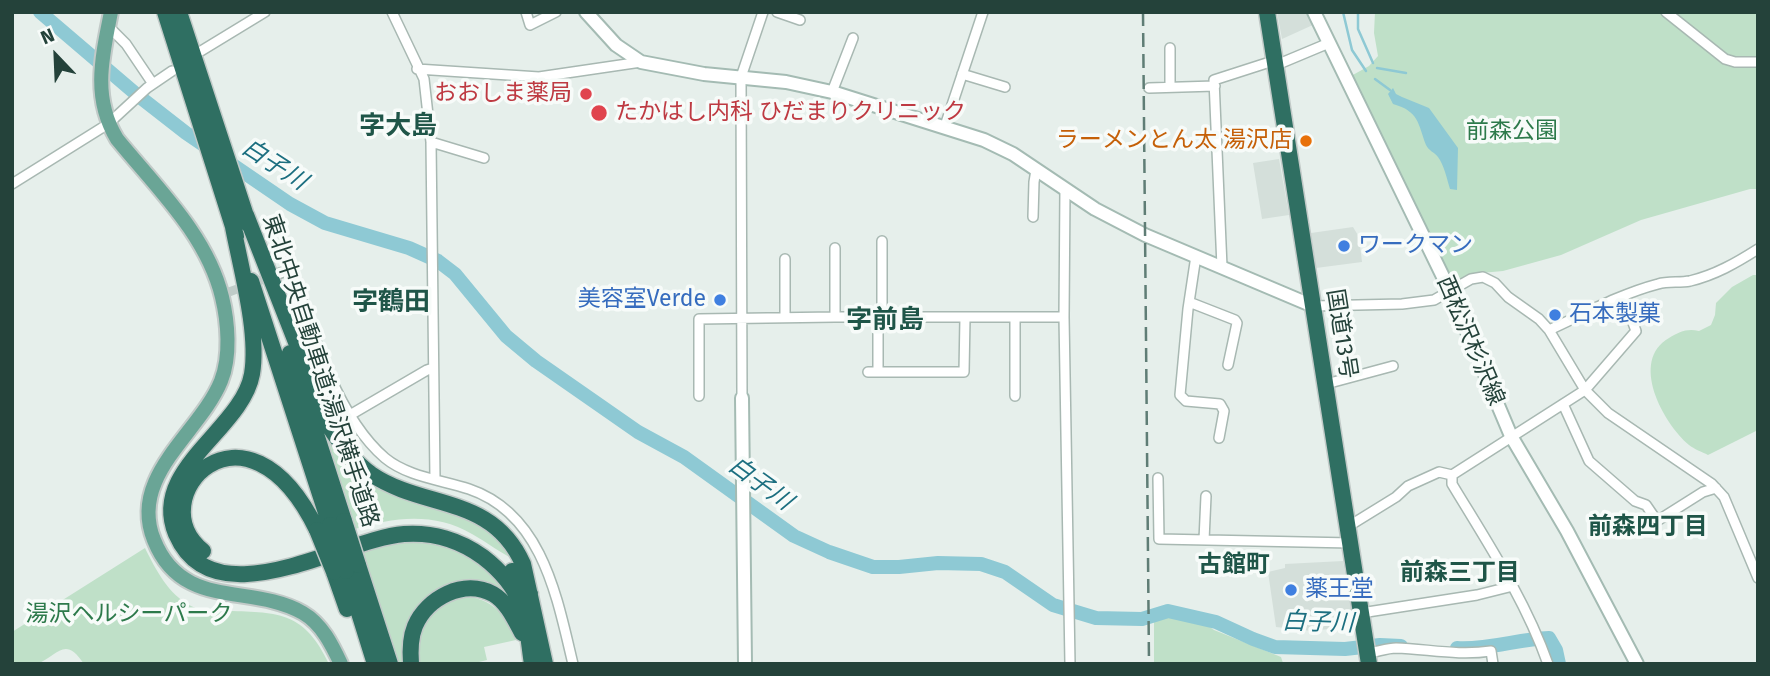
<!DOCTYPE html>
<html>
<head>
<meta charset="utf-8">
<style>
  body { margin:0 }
  #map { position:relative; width:1770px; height:676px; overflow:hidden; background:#e6efeb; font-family:"Fira Sans",sans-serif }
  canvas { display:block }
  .frame { position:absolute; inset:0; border:14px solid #24423a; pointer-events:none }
  .north { position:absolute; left:21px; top:21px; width:70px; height:70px; -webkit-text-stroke:5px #f7fbf9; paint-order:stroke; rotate:337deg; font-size:19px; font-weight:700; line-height:28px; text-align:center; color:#24423a }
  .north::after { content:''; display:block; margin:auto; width:24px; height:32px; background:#24423a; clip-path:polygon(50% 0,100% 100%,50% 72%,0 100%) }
</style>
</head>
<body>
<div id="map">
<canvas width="1770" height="676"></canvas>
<div class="frame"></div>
<div class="north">N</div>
</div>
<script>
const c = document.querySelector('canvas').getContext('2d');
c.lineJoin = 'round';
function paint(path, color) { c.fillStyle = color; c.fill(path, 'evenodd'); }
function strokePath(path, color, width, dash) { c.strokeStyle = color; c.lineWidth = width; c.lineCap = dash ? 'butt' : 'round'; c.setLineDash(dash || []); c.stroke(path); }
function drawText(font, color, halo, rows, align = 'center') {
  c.font = font + ' "Fira Sans","Noto Sans JP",sans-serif'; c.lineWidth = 7; c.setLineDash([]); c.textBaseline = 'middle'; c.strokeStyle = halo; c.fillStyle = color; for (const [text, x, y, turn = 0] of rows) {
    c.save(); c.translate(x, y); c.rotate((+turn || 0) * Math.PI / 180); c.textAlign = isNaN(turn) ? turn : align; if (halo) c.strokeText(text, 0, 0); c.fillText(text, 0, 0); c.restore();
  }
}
paint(new Path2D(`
  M1277,12H1310L1315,24L1282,39Z
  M1279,159L1289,215L1262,219L1253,163Z
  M1353,227L1359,237L1362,262L1316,268L1311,233Z
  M1343,561L1354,626L1312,631L1276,627L1268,572L1285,568V564Z`), '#d4dfda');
paint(new Path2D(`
  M1375,12H1758V189H1750L1641,220L1561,255L1503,271L1481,273L1451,285L1351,76L1369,66L1378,56L1374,33Z
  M1753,275H1758V430L1708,455C1702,452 1694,449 1689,445C1663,423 1629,361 1669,338C1679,332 1687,328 1699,331L1711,325L1715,315L1716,303L1732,287Z
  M331,439L345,461L360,475L452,511L494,532L519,562C502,554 488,543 472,534C435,512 393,517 355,529L325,441Z
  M403,541C430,540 460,546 482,563C493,571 502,585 511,595L507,600L436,593L404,664H397L362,550Z
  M145,548C156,570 168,594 191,606C203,612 215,611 228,611C280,612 305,613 329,664H84C64,634 58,657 36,664C29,666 19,664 12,664V632Z
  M464,596C490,598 509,615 516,640L484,647L487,660L471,664H415C418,627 427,606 464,596Z
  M1174,616L1204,623L1214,630L1281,657L1283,663L1154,664V618Z`), '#bfe0c8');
paint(new Path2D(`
  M1393,88L1396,94L1402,97L1429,108L1458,148L1457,190L1450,189C1447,179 1444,165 1438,157C1434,152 1429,151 1426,145C1418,124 1419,111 1393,104L1388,94Z`), '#8ec9d4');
strokePath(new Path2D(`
  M1343,12L1352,50L1366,71
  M1358,12V29L1373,63
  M1377,68L1406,73
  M1375,79L1390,90`), '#8ec9d4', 2.5);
strokePath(new Path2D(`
  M40,12L136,94L186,133L290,204L325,223L409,248L438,261L455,274L506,336L536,361L638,432L684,457L794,536L829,552L873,567H899L938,563L981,564L1005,572L1053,605L1096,618L1142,619L1168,611L1216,622L1253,639L1275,647L1345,649L1380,645L1401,646
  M1457,648C1488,650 1518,639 1549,638L1556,650L1559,664`), '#8ec9d4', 14);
strokePath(new Path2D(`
  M229,292L272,276`), '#bfccc8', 9, [9, 4.5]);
const street = new Path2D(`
  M392,12L424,79L431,142L435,479
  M526,12L530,25L556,12
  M777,12L800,20
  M1666,12L1725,59L1735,62H1758
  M108,26L126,44L153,84
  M201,51L265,12
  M1274,66L1329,43
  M417,69L539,77L641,62
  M962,74L1005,87
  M1170,87V48
  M1149,88L1215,86
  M832,92L853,38
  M945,126L983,12
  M431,142L484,158
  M12,184L108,124L147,88L172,71
  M1065,189L1064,317L1070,664
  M1033,217L1034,182L1036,170
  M882,241V317
  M835,248V317
  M1196,256L1188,309L1180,395L1186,401L1220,404L1224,411L1219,438
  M785,259V317
  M1222,267L1214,80L1273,61
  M272,276L292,269C311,329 336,416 385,458C408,477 442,480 469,489C543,514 557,598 573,664
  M1189,302L1235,320L1237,323L1228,365
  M1313,306L1402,304L1434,300L1471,279L1483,277L1495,283L1508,297L1539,319L1549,330L1585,390L1608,413L1712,484L1724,497L1758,578
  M878,317V372
  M1549,330C1584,314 1620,294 1658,284C1668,281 1679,283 1690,281C1715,275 1736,263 1758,249
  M868,372H964L965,318
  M1326,384L1393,366
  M699,396V319L835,317H1064
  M1015,396V317
  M742,398L741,77L763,12
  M1563,404L1589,461L1635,501L1646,505L1657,521L1703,492L1716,488
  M350,415L427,370L433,368
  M1452,475L1585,390L1636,331L1623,296
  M1452,475V484C1487,542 1525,599 1548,664
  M1158,478L1159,539L1351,543
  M1349,526L1396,497L1408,486L1439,472L1452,475
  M1204,540L1206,496
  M1361,613L1477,595L1513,586
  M1368,653C1377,652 1387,648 1396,648C1428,649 1458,656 1491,651L1493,664`);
const secondary = new Path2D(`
  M586,12L616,45L641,62L704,74L786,82L832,92L984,140L1013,154L1095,209L1145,235L1313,306
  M1314,12L1449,289L1511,436L1567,531L1637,664
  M742,398L745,664`);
const primary = new Path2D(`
  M111,12C102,57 92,98 117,139C156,187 207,235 222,297C228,322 231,356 221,381C200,433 128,476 154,540C182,611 251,583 303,613C322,624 332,645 341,664`);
const highway = new Path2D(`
  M165,12L236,236
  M179,12L249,225
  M1267,12L1369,664
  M246,215L329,426C341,445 353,461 371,474C424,510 492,494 523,564L545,664
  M233,227C241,269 259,333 252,374C242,430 149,469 176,534C214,622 342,539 404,534C432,532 460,540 483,557C500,570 514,586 522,606C528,624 529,646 532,664
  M251,281L330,525
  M290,353L344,521
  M203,551C138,499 245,382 317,530
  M358,565L390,664
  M346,571L375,664
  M512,571L530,594
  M334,572L347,609
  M411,664C410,651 410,638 415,626C427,598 464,578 493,594C507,602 515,620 522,633`);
strokePath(street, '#a8b8b2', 12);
strokePath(secondary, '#a4bbb3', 16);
strokePath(primary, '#c2cac8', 18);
strokePath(highway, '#c2cac8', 19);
strokePath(street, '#fff', 9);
strokePath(secondary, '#fff', 12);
strokePath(primary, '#6aa596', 14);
strokePath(highway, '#2f6f62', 16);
strokePath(new Path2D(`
  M1143,12L1149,664`), '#5f7d75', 2.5, [14, 7]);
const highwayBridge = new Path2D(`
  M344,521L358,565
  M330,525L346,571
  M317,530L334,572`);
strokePath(highwayBridge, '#c2cac8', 19, []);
strokePath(highwayBridge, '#2f6f62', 16);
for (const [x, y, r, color] of [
  [586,94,7,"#e0444e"],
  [599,113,9,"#e0444e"],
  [1306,141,7,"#e8710a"],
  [1344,246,7,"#3f7fe0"],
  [720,300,7,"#3f7fe0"],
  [1555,315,7,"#3f7fe0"],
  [1291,590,7,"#3f7fe0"]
]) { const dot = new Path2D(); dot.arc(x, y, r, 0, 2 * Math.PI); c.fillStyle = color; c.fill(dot); strokePath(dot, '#f7fbf9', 2.5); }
drawText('23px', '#be3a42', '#f7fbf9', [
  ["おおしま薬局",572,94],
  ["たかはし内科 ひだまりクリニック",615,113,"left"]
], 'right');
drawText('23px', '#2d7a4b', '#f7fbf9', [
  ["前森公園",1512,132],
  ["湯沢ヘルシーパーク",129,615]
]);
drawText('23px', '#c56008', '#f7fbf9', [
  ["ラーメンとん太 湯沢店",1292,141]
], 'right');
drawText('23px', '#366cbe', '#f7fbf9', [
  ["ワークマン",1358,246],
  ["美容室Verde",706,300,"right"],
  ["石本製菓",1569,315],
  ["薬王堂",1305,590]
], 'left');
drawText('23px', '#24423a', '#f7fbf9', [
  ["国道13号",1341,334,81],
  ["西松沢杉沢線",1470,341,67],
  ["東北中央自動車道;湯沢横手道路",320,371,72]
]);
drawText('italic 24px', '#1c6f80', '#f7fbf9', [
  ["白子川",274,165,33],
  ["白子川",760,484,36],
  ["白子川",1318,623,2]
]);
drawText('bold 24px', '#1f5548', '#f7fbf9', [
  ["前森四丁目",1648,527],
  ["古館町",1234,565],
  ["前森三丁目",1460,573]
]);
drawText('bold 26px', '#1f5548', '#f7fbf9', [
  ["字大島",398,127],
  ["字鶴田",391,303],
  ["字前島",885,321]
]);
</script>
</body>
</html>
